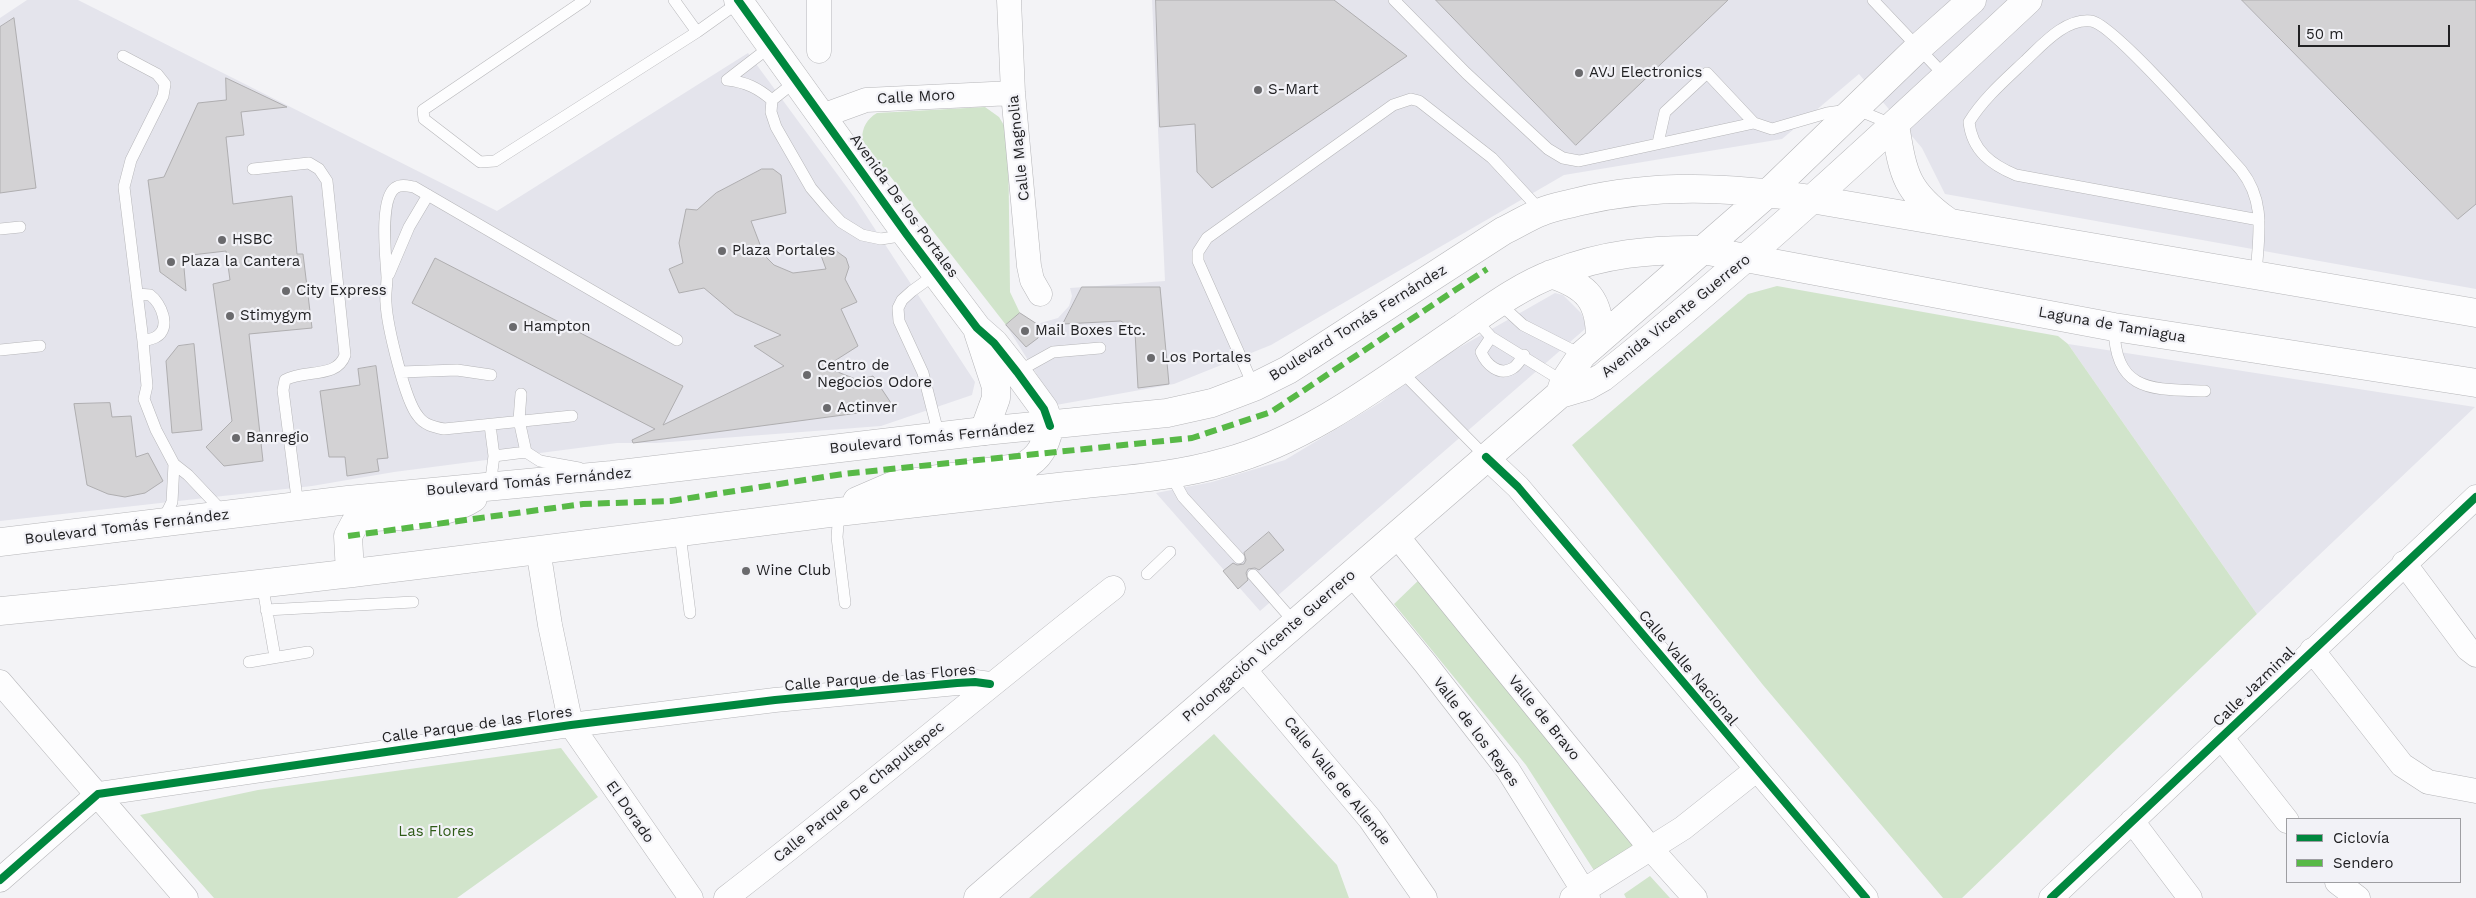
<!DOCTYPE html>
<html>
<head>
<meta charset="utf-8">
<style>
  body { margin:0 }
  #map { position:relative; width:2476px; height:898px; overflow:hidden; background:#f3f3f6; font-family:"Work Sans",sans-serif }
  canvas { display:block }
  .legend { position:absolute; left:2286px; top:818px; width:175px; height:65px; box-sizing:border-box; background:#f2f2f7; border:1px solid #9e9ea2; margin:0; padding:6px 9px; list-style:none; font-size:15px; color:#212123 }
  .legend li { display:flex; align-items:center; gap:10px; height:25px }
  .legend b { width:25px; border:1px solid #9e9ea2 }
  .scale { position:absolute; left:2298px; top:25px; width:152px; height:22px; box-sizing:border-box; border:2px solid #212123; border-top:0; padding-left:6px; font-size:15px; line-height:18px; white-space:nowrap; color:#212123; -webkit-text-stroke:4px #f2f2f7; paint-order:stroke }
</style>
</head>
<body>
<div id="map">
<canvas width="2476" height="898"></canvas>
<ul class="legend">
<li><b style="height:6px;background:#00873e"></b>Ciclovía</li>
<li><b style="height:6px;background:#58b947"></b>Sendero</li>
</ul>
<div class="scale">50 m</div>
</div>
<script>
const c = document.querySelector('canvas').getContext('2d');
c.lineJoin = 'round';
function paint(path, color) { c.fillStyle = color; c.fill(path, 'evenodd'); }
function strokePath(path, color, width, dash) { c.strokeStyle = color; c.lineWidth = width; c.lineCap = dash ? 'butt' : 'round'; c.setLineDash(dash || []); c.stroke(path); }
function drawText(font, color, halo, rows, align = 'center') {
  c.font = font + ' "Work Sans",sans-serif'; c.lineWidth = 4.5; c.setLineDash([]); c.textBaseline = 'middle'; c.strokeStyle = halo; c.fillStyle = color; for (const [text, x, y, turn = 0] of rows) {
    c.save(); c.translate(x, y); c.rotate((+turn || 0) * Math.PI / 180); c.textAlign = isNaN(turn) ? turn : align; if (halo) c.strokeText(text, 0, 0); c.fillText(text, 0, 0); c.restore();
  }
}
paint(new Path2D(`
  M27,0H78L497,211L748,53L854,197L975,382L972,395L881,426L656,443H617L394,472L312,486L0,521V18Z
  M1152,0H2476V289L1945,194L1922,148L1859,74L1782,139L1564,175L1271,345L1174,384L1056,405L1006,325L1020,313L1037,324L1058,318L1069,306L1072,296L1070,288L1165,281Z
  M1555,293L1563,295L1581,313L1586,324L1585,329L1260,611L1156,493L1212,482L1285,460L1381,402L1418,371Z
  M2068,344L2475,407L2257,614Z`), '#e4e4ec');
paint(new Path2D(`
  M985,107L999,117L1008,132L1010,292L1020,313L1006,325L862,140C862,127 867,119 877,113Z
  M1777,286L2058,336L2068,344L2257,614L1962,898H1943L1763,685L1572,445L1748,294Z
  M1423,576L1640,843L1597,875L1526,765L1394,604Z
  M1214,734L1337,865L1349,898H1029Z
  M561,748L598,797L457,898H214L140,815L258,790Z
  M1650,876L1670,898H1626L1624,894Z`), '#d1e4cb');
const building = new Path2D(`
  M1156,0H1334L1407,56L1212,188L1197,172L1195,124L1160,127Z
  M1436,0H1728L1576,145Z
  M2242,0H2476V204L2458,219Z
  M14,18L36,188L0,193V27Z
  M226,78L287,107L241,112L244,135L226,137L233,204L292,196L297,254H303L312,328L249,334L263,461L224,466L206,447L232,421L213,284L230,280L226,251L183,256L186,291L160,272L148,180L164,177L198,103L226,100Z
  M762,169H773L781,175L786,213L751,221L764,255L774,265L793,273L826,269L819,250L832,248L846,258L849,267L845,279L857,302L841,309L858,346L825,367L858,380L873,376L893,406L881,410L633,443L632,440L655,429L412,303L435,258L683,386L663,425L784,366L754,346L781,335L735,314L704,288L679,293L669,269L683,263L679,243L686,209L697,210L716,193Z
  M1082,287H1160L1169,384L1138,388L1135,332L1121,321L1063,324Z
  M1020,313L1037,324L1038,338L1026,347L1006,325Z
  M194,344L202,430L172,433L166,361L178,346Z
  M376,366L388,458L377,459L379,471L347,476L345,457H329L320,391L360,385L358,369Z
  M110,403L112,417L131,416L136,457L148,453L163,481L145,493L125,497L108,494L87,485L74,404Z
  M1269,532L1284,550L1259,570L1255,568L1248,569L1246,573L1248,580L1238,589L1223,571L1233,563L1237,565L1244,564L1246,560L1244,553Z`);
paint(building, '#d3d2d4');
strokePath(building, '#afaeb0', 1);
const service = new Path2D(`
  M585,0L423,110L424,119L480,162L495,161L697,32L739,2
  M674,0L697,32
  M1394,0L1466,73L1548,149L1563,158L1579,161L1754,123L1772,129L1827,113L1855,109L1894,125
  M1873,0L1946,77
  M123,56L157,74L165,84L163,96L131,160L124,187L143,341L147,386L144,399L156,430L174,464L188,475L223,512
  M727,80L771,46
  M727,80C746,82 758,88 772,100
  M796,81L772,100L771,112L776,127L811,188L828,208L841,222L862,235L881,239L906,235
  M1658,143L1665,112L1707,73L1754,123
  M253,169L309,163L319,169L327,181L345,355C337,379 305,369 285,380L283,390L298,506
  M0,229L20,227
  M937,273L912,291L902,300L898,308L899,321L923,373L939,436
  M389,274L409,227L428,195
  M2256,276C2258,237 2267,203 2241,170C2220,147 2113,23 2091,21C2065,18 2042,45 2025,61C2005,80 1983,99 1969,122C1972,151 1992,165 2016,175L2259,220
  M137,294L150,295C161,303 172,328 156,337C152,339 147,340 143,341
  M1499,303L1523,325L1582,355
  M1475,319L1491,337L1564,382
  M2114,327C2115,393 2152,389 2205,391
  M1491,337L1481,352C1486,364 1499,377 1513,368C1517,366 1521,359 1524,355
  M0,350L40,346
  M1400,370L1486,457
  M401,372L457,370L491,375
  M1017,372L1053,352L1100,348
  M1254,387L1198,261V252L1207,238L1393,105L1411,99L1419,101L1492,158L1541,211
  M521,394L519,420L526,452L540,461L579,468
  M572,416L444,429C434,427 424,425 418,416C405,401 387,325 386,303C385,295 387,286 387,277C386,258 379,200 395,188C401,184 408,186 414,187L677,340
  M490,425L494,456L490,486
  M494,456L526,452
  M1171,475L1183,497L1239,558
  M839,512L837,537L845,603
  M163,520L172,502L174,464
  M680,534L690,613
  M1147,574L1170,552
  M1253,575L1295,623
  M262,583L275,657
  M266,610L413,602
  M249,662L308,652`);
const minor = new Path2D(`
  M819,0V51
  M1009,0L1013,93L1029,266L1032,280L1040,294
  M822,116L866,100L1013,93
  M1486,457L1518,487L1866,898
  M1396,535L1651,849L1695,898
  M538,549L550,625L571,725L691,898
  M2404,563L2468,649L2476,655
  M1352,574L1425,663L1508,770L1588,898
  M2312,650L2402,765L2428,782L2476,791
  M1243,668L1370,819L1425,898
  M0,682L186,898
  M2221,737L2287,821
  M2132,821L2190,898
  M0,880L98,794L571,725L775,700L957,683L975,682L990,684
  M2337,882L2358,898
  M726,898C857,797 983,690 1113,588
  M1572,898L1683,828L1756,770
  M2051,898L2476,497`);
const tertiary = new Path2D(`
  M738,0L907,235L977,328L994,343L1017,372L1044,409L1050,426
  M978,332L996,387V398L984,431`);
const secondary = new Path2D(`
  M1895,125C1903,173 1905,191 1947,221
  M1551,274C1587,286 1600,300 1600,339
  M1560,394L1564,382L1582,355L1768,193L1918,48L1972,0
  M857,501L894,485L1022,467C1041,458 1045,445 1050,426
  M0,542L348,500L612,475L984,431L1167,413L1212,403L1254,387L1288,370L1503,231C1516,225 1528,217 1541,212C1552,207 1566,205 1577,202C1656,183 1732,187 1811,199L2476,313
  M350,573L348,536L355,523C372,514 390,517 409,516C428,515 456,509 473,498
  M0,611C280,585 559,547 838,512C914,503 991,495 1067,486C1120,480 1174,477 1225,462C1311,439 1390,376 1463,327C1492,307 1522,285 1555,273C1603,254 1651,249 1703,250L2114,327L2476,383
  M978,898L1560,394L1587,386L1603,377C1751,259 1889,130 2028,0`);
strokePath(service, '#b6b6b9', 12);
strokePath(minor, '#b6b6b9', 25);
strokePath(tertiary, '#b6b6b9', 29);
strokePath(secondary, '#b6b6b9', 29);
strokePath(service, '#fdfdfe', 11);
strokePath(minor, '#fdfdfe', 24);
strokePath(tertiary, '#fdfdfe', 28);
strokePath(secondary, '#fdfdfe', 28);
strokePath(new Path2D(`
  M348,536L583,504L671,501L843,474L1192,438L1271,412L1487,269`), '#58b947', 6, [12, 6]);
strokePath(new Path2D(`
  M738,0L907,235L977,328L994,343L1017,372L1044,409L1050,426
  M1486,457L1518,487L1866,898
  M0,880L98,794L571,725L775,700L957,683L975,682L990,684
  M2051,898L2476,497`), '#00873e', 8);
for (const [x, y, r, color] of [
  [1579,73,5,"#6a6a6d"],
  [1258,90,5,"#6a6a6d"],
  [222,240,5,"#6a6a6d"],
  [722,251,5,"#6a6a6d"],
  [171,262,5,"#6a6a6d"],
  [286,291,5,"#6a6a6d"],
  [230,316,5,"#6a6a6d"],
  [513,327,5,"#6a6a6d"],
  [1025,331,5,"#6a6a6d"],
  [1151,358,5,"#6a6a6d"],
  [807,375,5,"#6a6a6d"],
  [827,408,5,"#6a6a6d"],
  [236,438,5,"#6a6a6d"],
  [746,571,5,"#6a6a6d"]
]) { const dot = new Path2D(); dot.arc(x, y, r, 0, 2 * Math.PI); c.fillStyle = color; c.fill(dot); strokePath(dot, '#f2f2f7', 2); }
drawText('15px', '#212123', '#f2f2f7', [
  ["AVJ Electronics",1589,73],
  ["S-Mart",1268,90],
  ["HSBC",232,240],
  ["Plaza Portales",732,251],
  ["Plaza la Cantera",181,262],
  ["City Express",296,291],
  ["Stimygym",240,316],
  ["Hampton",523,327],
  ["Mail Boxes Etc.",1035,331],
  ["Los Portales",1161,358],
  ["Centro de",817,366],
  ["Negocios Odore",817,383],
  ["Actinver",837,408],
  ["Banregio",246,438],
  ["Wine Club",756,571]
], 'left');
drawText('15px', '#212123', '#f2f2f7', [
  ["Calle Moro",916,97,-3],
  ["Calle Magnolia",1019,148,-96],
  ["Avenida De los Portales",904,206,54],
  ["Avenida Vicente Guerrero",1676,316,-39],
  ["Boulevard Tomás Fernández",1358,323,-32],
  ["Laguna de Tamiagua",2112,325,10],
  ["Boulevard Tomás Fernández",932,438,-6],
  ["Boulevard Tomás Fernández",529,482,-5],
  ["Boulevard Tomás Fernández",127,527,-7],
  ["Prolongación Vicente Guerrero",1269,646,-41],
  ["Calle Valle Nacional",1688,668,50],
  ["Calle Parque de las Flores",880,678,-5],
  ["Calle Jazminal",2254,687,-44],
  ["Valle de Bravo",1544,718,51],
  ["Calle Parque de las Flores",477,725,-8],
  ["Valle de los Reyes",1476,732,53],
  ["Calle Valle de Allende",1337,781,51],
  ["Calle Parque De Chapultepec",859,792,-39],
  ["El Dorado",630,812,55]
]);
drawText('15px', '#2f5b17', '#f2f2f7', [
  ["Las Flores",436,832]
]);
</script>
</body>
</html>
